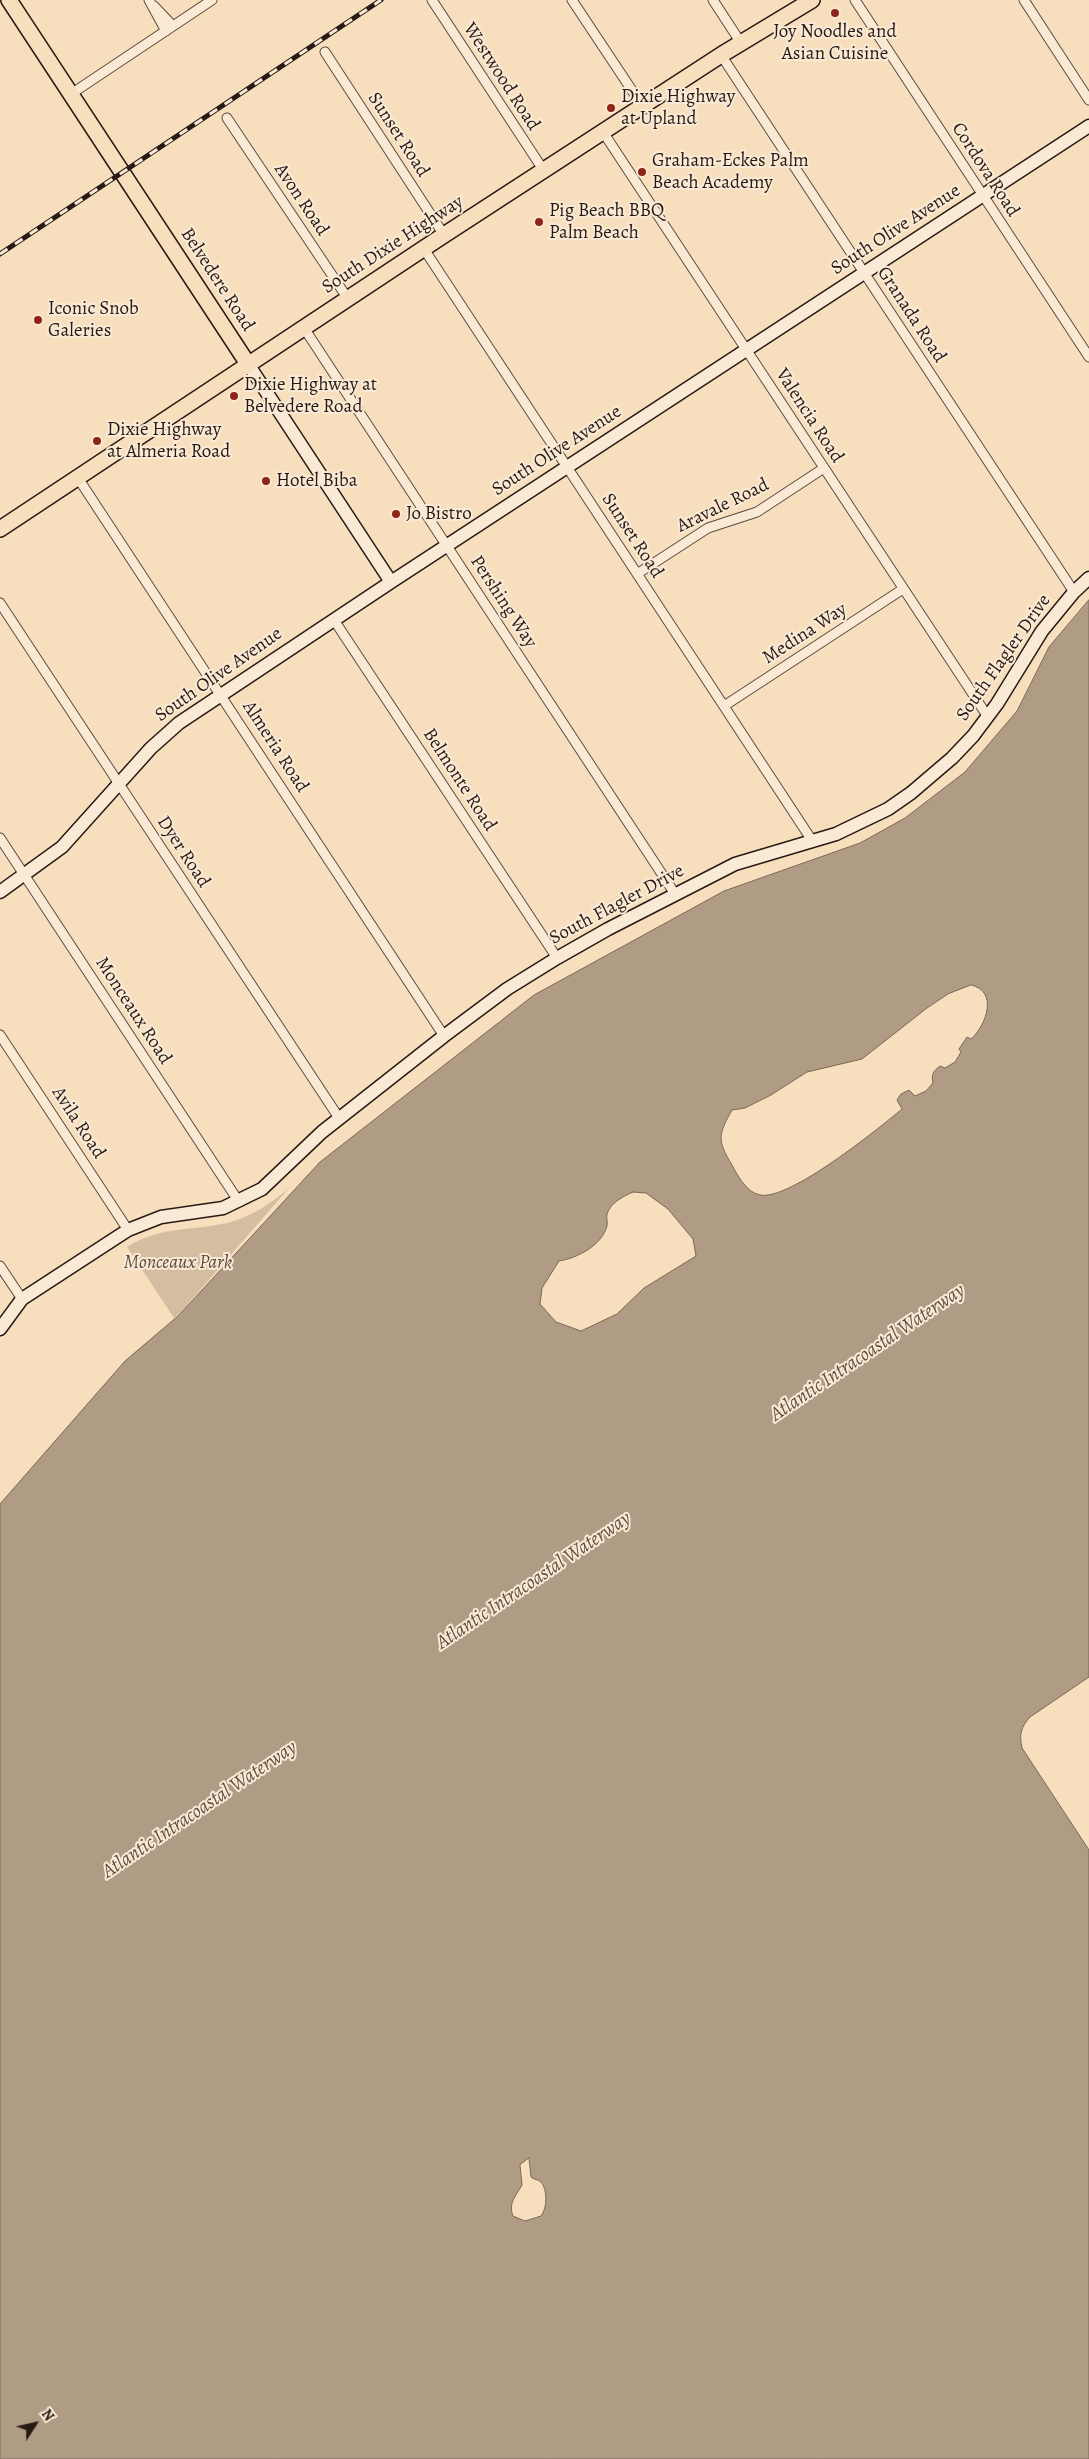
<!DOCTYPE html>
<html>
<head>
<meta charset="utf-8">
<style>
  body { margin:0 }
  #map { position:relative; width:1089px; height:2459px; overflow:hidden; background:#f7dfbe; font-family:Alegreya,serif }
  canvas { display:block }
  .north { position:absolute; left:10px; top:2399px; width:50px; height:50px; -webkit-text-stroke:4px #faead5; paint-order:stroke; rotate:55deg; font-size:14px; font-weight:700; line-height:20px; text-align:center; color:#271a14 }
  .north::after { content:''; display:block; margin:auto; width:18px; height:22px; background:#271a14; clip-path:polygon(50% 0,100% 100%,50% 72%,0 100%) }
</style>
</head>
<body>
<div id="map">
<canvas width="1089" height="2459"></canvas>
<div class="north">N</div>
</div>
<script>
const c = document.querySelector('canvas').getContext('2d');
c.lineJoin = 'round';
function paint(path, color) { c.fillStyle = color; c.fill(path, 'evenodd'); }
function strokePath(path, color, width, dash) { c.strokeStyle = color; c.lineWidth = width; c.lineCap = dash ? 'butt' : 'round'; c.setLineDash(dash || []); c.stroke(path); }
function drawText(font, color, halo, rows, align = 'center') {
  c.font = font + ' Alegreya,serif'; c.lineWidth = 4; c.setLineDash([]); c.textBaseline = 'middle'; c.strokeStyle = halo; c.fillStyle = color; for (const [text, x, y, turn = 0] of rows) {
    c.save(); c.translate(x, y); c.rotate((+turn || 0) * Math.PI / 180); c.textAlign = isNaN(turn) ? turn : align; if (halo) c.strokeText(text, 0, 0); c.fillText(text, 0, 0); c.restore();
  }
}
paint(new Path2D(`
  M290,1187L180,1313L174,1318L127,1247C161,1226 190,1231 227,1223C251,1217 272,1203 290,1187Z`), '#d4bea1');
const water = new Path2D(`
  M1089,600V1677L1030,1717C1021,1727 1019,1734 1022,1748L1089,1850V2459H0V1504L125,1361L178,1316L320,1162L534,995L724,891L860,843L905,818L965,772L1017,711L1049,647ZM971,985C999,991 986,1026 971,1039L967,1037L959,1049L961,1052L955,1062L945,1068L940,1066C933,1071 931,1075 933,1083L926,1091L915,1096L909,1090L901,1094L897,1100L902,1109C878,1129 789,1201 760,1195C746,1192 738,1176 732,1165C717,1140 718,1135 732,1110L745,1108L771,1095L807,1072L862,1059L927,1008L948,994ZM633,1192L646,1193L668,1209L693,1239L696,1256L644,1288L617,1314L581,1331L556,1322L540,1304L542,1288L559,1261C578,1258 602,1245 607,1226C608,1222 606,1218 607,1214C610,1203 624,1196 633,1192ZM529,2158L531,2177C534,2180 538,2179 541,2182C548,2190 547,2209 541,2216L525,2221L513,2216C508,2203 516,2196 522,2185L520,2165Z`);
paint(water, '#b09c84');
strokePath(water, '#796857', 1);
const street = new Path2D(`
  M149,0L166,31
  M432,0L544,171
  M572,0L643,107
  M713,0L741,43
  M855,0L1089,357
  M1024,0L1089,100
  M154,6L173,26
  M325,52L444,235
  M721,55L1074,592
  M71,94L212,0
  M227,118L348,299
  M603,132L988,717
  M424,249L813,842
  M304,328L675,894
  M78,478L444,1036
  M637,574L708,528L757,512L824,468
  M0,603L339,1118
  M334,620L557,958
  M724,706L903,589
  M0,838L239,1202
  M0,1035L128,1230
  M0,1266L22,1299`);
const secondary = new Path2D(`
  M248,364L391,582
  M0,892L62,847L151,748L179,723L391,582L1089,126
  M0,1329L22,1299L128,1230L161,1217L223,1208L262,1189L322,1132L444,1036L507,989L557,958L608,929L735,864L836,834L888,809L911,793L952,758L973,736L997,704L1042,631L1074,592L1089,578`);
const primary = new Path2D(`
  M9,0L248,364
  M0,529L444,235L721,55L812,0`);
strokePath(street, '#5b4b3e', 11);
strokePath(secondary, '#271a14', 15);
strokePath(primary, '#271a14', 18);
strokePath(street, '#faead5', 9);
strokePath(secondary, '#faead5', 12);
strokePath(primary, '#f7dfbe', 15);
const rail = new Path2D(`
  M0,254L381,0`);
strokePath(rail, '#271a14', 5);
strokePath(rail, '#faead5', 3, [9]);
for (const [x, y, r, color] of [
  [835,13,5,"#8f2418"],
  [611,108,5,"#8f2418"],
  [642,172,5,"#8f2418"],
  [539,222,5,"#8f2418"],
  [38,320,5,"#8f2418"],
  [234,396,5,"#8f2418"],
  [97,441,5,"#8f2418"],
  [266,481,5,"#8f2418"],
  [396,514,5,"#8f2418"]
]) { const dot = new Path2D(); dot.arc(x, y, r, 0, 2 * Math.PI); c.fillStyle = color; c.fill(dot); strokePath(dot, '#faead5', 2); }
drawText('19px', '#271a14', '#faead5', [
  ["Joy Noodles and",835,32,"center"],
  ["Asian Cuisine",835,54,"center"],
  ["Dixie Highway",621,97],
  ["at Upland",621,119],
  ["Graham-Eckes Palm",652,161],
  ["Beach Academy",652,183],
  ["Pig Beach BBQ",549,211],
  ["Palm Beach",549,233],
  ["Iconic Snob",48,309],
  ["Galeries",48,331],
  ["Dixie Highway at",244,385],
  ["Belvedere Road",244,407],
  ["Dixie Highway",107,430],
  ["at Almeria Road",107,452],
  ["Hotel Biba",276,481],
  ["Jo Bistro",406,514]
], 'left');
drawText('19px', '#271a14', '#faead5', [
  ["Westwood Road",501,77,57],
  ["Sunset Road",398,135,57],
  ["Cordova Road",985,170,57],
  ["Avon Road",301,200,56],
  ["South Olive Avenue",896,230,-33],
  ["South Dixie Highway",393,245,-33],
  ["Belvedere Road",217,280,57],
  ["Granada Road",911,315,57],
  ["Valencia Road",809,416,57],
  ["South Olive Avenue",557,451,-33],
  ["Aravale Road",723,506,-26],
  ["Sunset Road",632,536,57],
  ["Pershing Way",503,602,57],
  ["Medina Way",805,634,-33],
  ["South Flagler Drive",1004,658,-55],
  ["South Olive Avenue",219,675,-35],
  ["Almeria Road",275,747,57],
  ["Belmonte Road",459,780,57],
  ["Dyer Road",183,852,57],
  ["South Flagler Drive",617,905,-28],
  ["Monceaux Road",133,1011,57],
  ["Avila Road",78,1123,57]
]);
drawText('italic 19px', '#5b4b3e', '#faead5', [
  ["Monceaux Park",178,1263]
]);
drawText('italic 20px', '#5e4e41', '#faead5', [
  ["Atlantic Intracoastal Waterway",868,1353,-34],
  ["Atlantic Intracoastal Waterway",534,1581,-34],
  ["Atlantic Intracoastal Waterway",200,1810,-34]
]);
</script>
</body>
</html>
